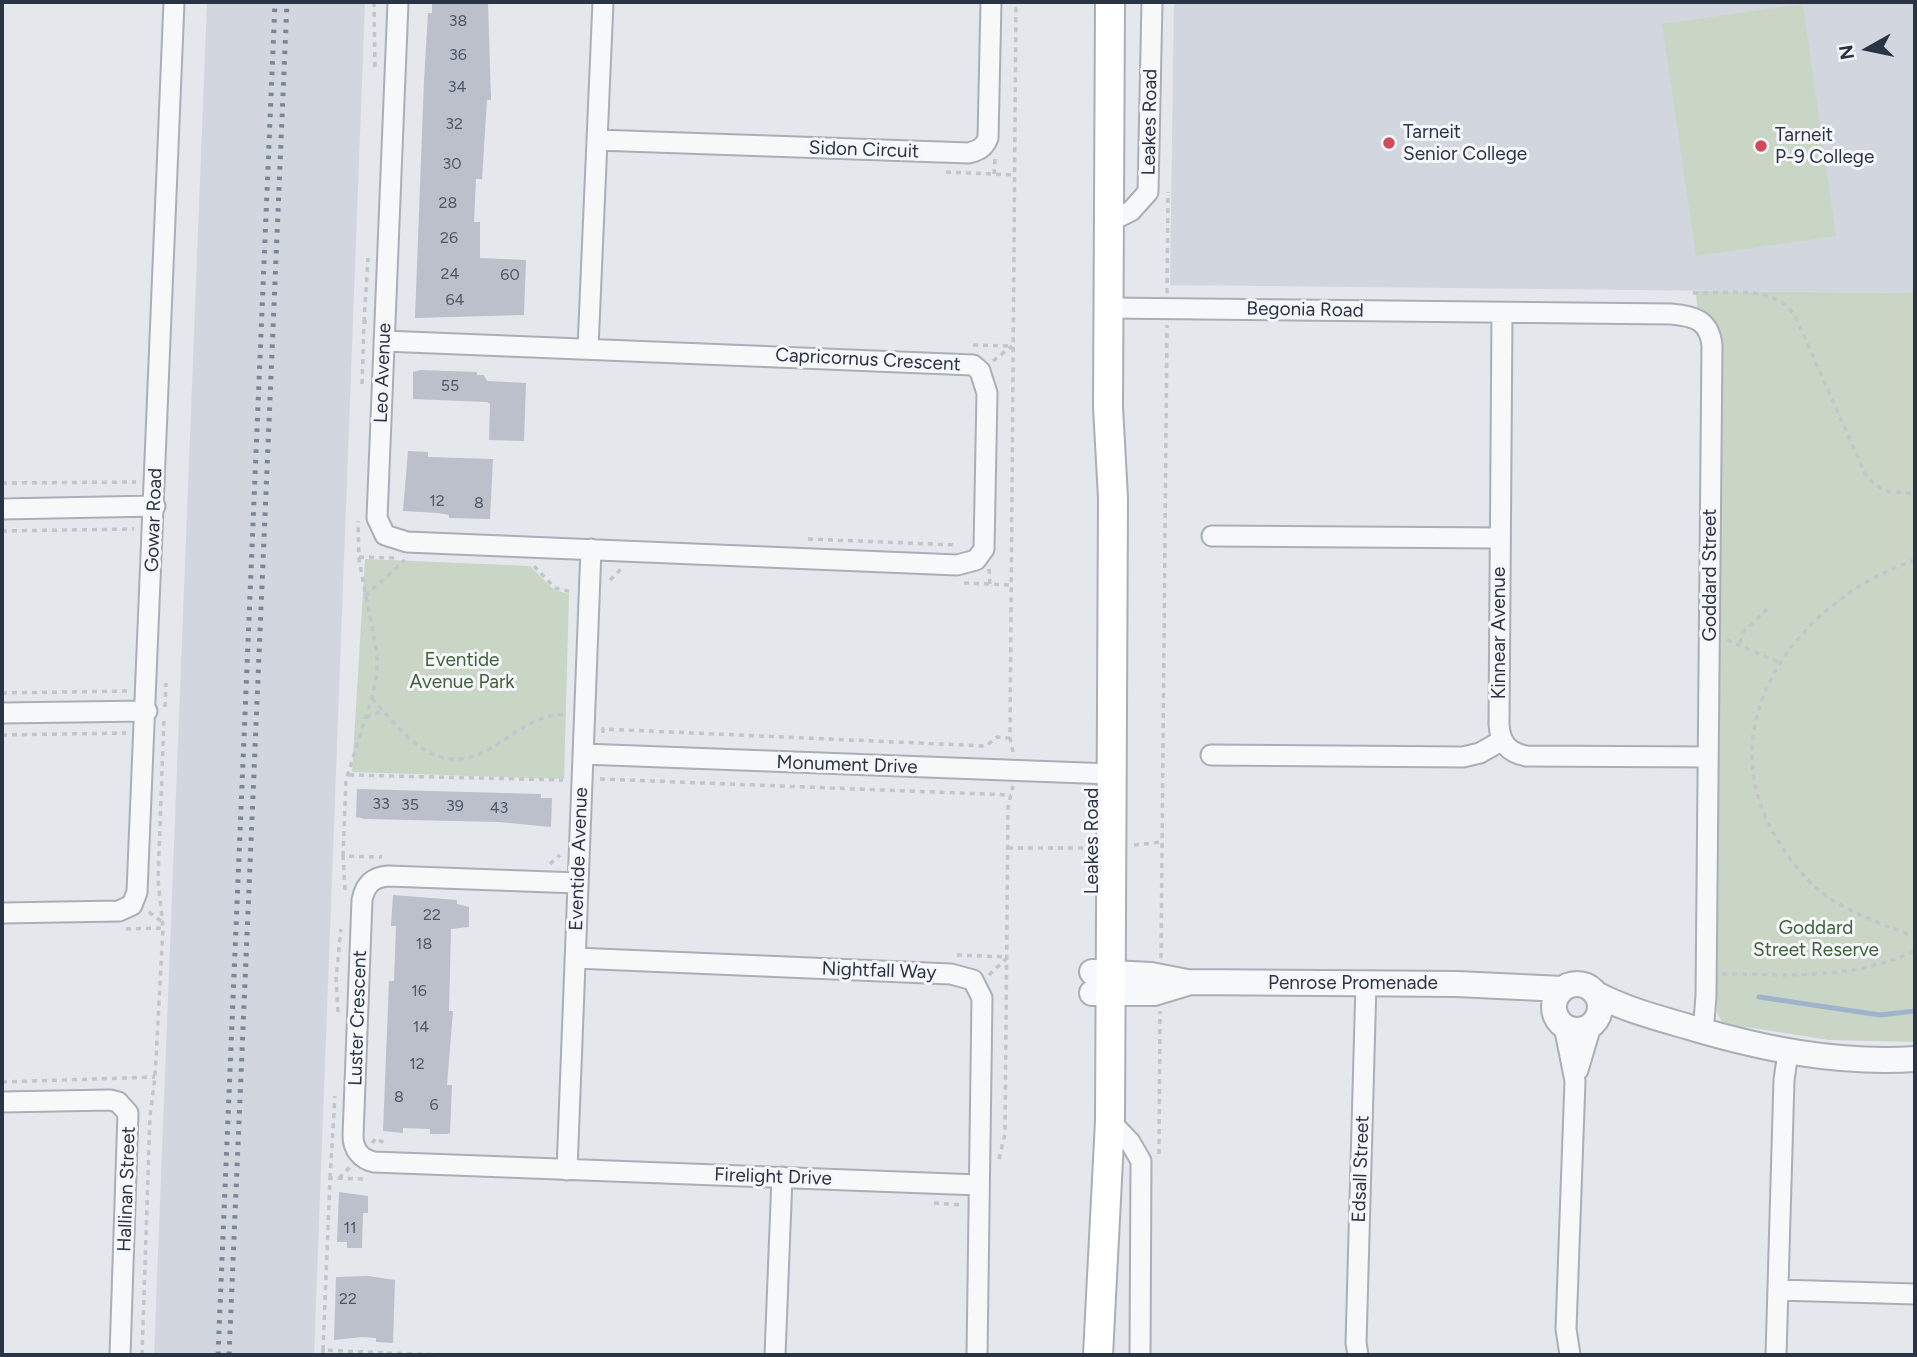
<!DOCTYPE html>
<html>
<head>
<meta charset="utf-8">
<style>
  body { margin:0 }
  #map { position:relative; width:1917px; height:1357px; overflow:hidden; background:#e4e7ec; font-family:Figtree,sans-serif }
  canvas { display:block }
  .frame { position:absolute; inset:0; border:4px solid #2b3445; pointer-events:none }
  .north { position:absolute; left:1833px; top:14px; width:70px; height:70px; -webkit-text-stroke:5px #f4f6f9; paint-order:stroke; rotate:261deg; font-size:19px; font-weight:700; line-height:28px; text-align:center; color:#2b3445 }
  .north::after { content:''; display:block; margin:auto; width:24px; height:32px; background:#2b3445; clip-path:polygon(50% 0,100% 100%,50% 72%,0 100%) }
</style>
</head>
<body>
<div id="map">
<canvas width="1917" height="1357"></canvas>
<div class="frame"></div>
<div class="north">N</div>
</div>
<script>
const c = document.querySelector('canvas').getContext('2d');
c.lineJoin = 'round';
function paint(path, color) { c.fillStyle = color; c.fill(path, 'evenodd'); }
function strokePath(path, color, width, dash) { c.strokeStyle = color; c.lineWidth = width; c.lineCap = dash ? 'butt' : 'round'; c.setLineDash(dash || []); c.stroke(path); }
function drawText(font, color, halo, rows, align = 'center') {
  c.font = font + ' Figtree,sans-serif'; c.lineWidth = 6; c.setLineDash([]); c.textBaseline = 'middle'; c.strokeStyle = halo; c.fillStyle = color; for (const [text, x, y, turn = 0] of rows) {
    c.save(); c.translate(x, y); c.rotate((+turn || 0) * Math.PI / 180); c.textAlign = isNaN(turn) ? turn : align; if (halo) c.strokeText(text, 0, 0); c.fillText(text, 0, 0); c.restore();
  }
}
paint(new Path2D(`
  M207,2H365L314,1355H154Z
  M1174,2H1915V293L1170,285Z`), '#d2d6de');
paint(new Path2D(`
  M1803,4L1836,236L1696,256L1662,24Z
  M1696,291L1915,293V1042L1828,1040L1746,1027L1738,1031L1723,1024L1717,1012L1722,348C1721,328 1716,315 1697,307Z
  M365,559L530,566L554,590L569,594L564,779L352,772Z`), '#c9d6c5');
strokePath(new Path2D(`
  M1759,997L1880,1015L1915,1011`), '#9fb4cc', 5);
paint(new Path2D(`
  M432,2L488,4L491,100H487L482,179H476L474,222H480V258L526,260L524,315L415,318L424,81L428,13H432Z
  M421,370L477,372V375H484L487,381L526,383L524,441L489,440L490,404L487,402L413,399V372Z
  M408,451L428,452V457L493,459L490,519L449,518V515L438,513L403,511Z
  M357,789L541,794V798H552L551,827L499,822L365,819L356,817Z
  M393,895L457,900V904L469,907V927L451,929L449,1011H453L447,1085H452L450,1133L447,1134H430V1129L403,1128V1133L383,1131L389,981H394L396,926H391Z
  M339,1192L368,1196V1213H363L362,1248H347V1242H337Z
  M368,1276L395,1280L393,1343L376,1342V1338L362,1337L334,1340L336,1277Z`), '#bbc0ca');
const minor = new Path2D(`
  M597,140L969,153C979,150 984,148 988,138L991,2
  M1109,222L1131,211L1148,192L1152,2
  M1108,308L1671,314C1694,316 1709,320 1712,345L1706,996L1704,1021L1699,1030
  M1502,313L1499,724C1500,742 1507,752 1526,756L1708,757
  M384,341L973,365L980,371L987,393L984,549L976,560L957,565L407,542L385,535L377,518L398,2
  M588,348L603,2
  M2,509L155,506
  M1212,536L1500,538
  M2,713L147,711
  M583,754L1111,774
  M1211,755L1463,757L1480,753L1501,741
  M578,883L388,876C373,877 365,885 362,900L353,1136C353,1149 361,1159 374,1162L979,1185
  M2,913L119,911L132,905L137,892L174,2
  M575,958L951,974L973,980L982,998L977,1355
  M1564,1026L1575,1081L1566,1329L1570,1355
  M1578,1070L1591,1026
  M2,1102L110,1100L118,1102L128,1113L120,1355
  M1110,1121L1130,1142L1141,1161L1140,1355
  M567,1170L591,549
  M1778,1290L1915,1294
  M775,1355L782,1177
  M1358,1355L1356,1343L1366,983
  M1776,1355L1784,1080L1788,1052`);
const tertiary = new Path2D(`
  M1092,972L1151,975L1187,982L1457,984L1562,989
  M1554 1007a23 23 0 1 1 46 0a23 23 0 1 1-46 0Z
  M1092,993H1154L1187,983
  M1598,995C1627,1010 1658,1018 1689,1027C1763,1049 1837,1064 1915,1059`);
const secondary = new Path2D(`
  M1098,1355L1110,1121L1113,498L1108,407L1110,2`);
strokePath(minor, '#a9aeb7', 23);
strokePath(tertiary, '#a9aeb7', 28);
strokePath(secondary, '#a9aeb7', 32);
strokePath(new Path2D(`
  M374,2L375,72
  M946,172L1014,175
  M994,174L995,159
  M1167,293L1168,192
  M1693,293C1728,294 1776,283 1796,318L1867,478L1885,491L1915,494
  M364,322L368,258
  M973,345L1013,346
  M993,361L1012,346
  M362,384L364,322H367
  M2,483L136,482
  M2,531L134,529
  M808,539L957,545
  M359,557L394,558
  M1915,560C1805,597 1708,715 1773,832C1786,855 1803,878 1824,894C1852,915 1884,924 1915,937
  M534,566L555,588L572,592
  M989,569L990,584
  M610,580L621,569
  M964,583L1011,585
  M365,596L405,560
  M1727,640L1780,663
  M1740,643L1743,632L1767,609
  M2,693L129,691
  M372,698C410,742 442,784 502,741C523,727 539,715 566,714
  M165,707L166,683
  M366,717L383,711
  M603,733V729L986,746L997,737L1010,738
  M2,735L126,733
  M1013,752L1010,738L1016,2
  M349,775L563,780
  M600,779L1011,795
  M1134,845L1162,842
  M1008,848H1089
  M343,856L346,780L373,694L377,672V653L359,560L358,521
  M550,864L560,855
  M345,890L343,856L382,857
  M149,912L162,922
  M126,929L163,928
  M957,955L1007,957
  M1161,958L1167,325
  M1722,974C1795,974 1846,981 1915,951
  M989,975L1006,959
  M338,1012L336,979L341,929
  M2,1082L155,1077
  M372,1143L376,1138L384,1143
  M1159,1154L1160,1011
  M999,1159L1005,1134L1008,807L1013,786
  M330,1178L335,1096
  M339,1178L350,1167
  M934,1203L961,1205
  M323,1350L330,1178L366,1179
  M387,1353L450,1355
  M142,1355L150,1116L155,1077L163,928L158,880L164,718
  M323,1355V1350L387,1353V1355`), '#c2c5cb', 3.5, [5, 5]);
strokePath(minor, '#f7f8fa', 19);
strokePath(tertiary, '#f7f8fa', 24);
strokePath(secondary, '#fff', 28);
strokePath(new Path2D(`
  M218,1355L275,2
  M229,1355L287,2`), '#7d8696', 5, [3.5, 7]);
for (const [x, y, r, color] of [
  [1389,143,7,"#d1495b"],
  [1761,146,7,"#d1495b"]
]) { const dot = new Path2D(); dot.arc(x, y, r, 0, 2 * Math.PI); c.fillStyle = color; c.fill(dot); strokePath(dot, '#f4f6f9', 2.5); }
drawText('16px', '#4f5766', null, [
  ["38",458,21],
  ["36",458,55],
  ["34",457,87],
  ["32",454,124],
  ["30",452,164],
  ["28",448,203],
  ["26",449,238],
  ["24",450,274],
  ["60",510,275],
  ["64",455,300],
  ["55",450,386],
  ["12",437,501],
  ["8",479,503],
  ["33",381,804],
  ["35",410,805],
  ["39",455,806],
  ["43",499,808],
  ["22",432,915],
  ["18",424,944],
  ["16",419,991],
  ["14",421,1027],
  ["12",417,1064],
  ["8",399,1097],
  ["6",434,1105],
  ["11",350,1228],
  ["22",348,1299]
]);
drawText('19px', '#2b3445', '#f4f6f9', [
  ["Leakes Road",1150,122,-89],
  ["Sidon Circuit",864,150,2],
  ["Begonia Road",1305,310,1],
  ["Capricornus Crescent",868,360,3],
  ["Leo Avenue",383,373,-88],
  ["Gowar Road",154,520,-88],
  ["Goddard Street",1710,575,-90],
  ["Kinnear Avenue",1499,633,-90],
  ["Monument Drive",847,765,2],
  ["Leakes Road",1092,841,-90],
  ["Eventide Avenue",579,859,-88],
  ["Nightfall Way",879,971,2],
  ["Penrose Promenade",1353,983],
  ["Luster Crescent",358,1018,-88],
  ["Edsall Street",1361,1169,-88],
  ["Firelight Drive",773,1177,2],
  ["Hallinan Street",127,1189,-88]
]);
drawText('19px', '#2b3445', '#f4f6f9', [
  ["Tarneit",1403,132],
  ["Senior College",1403,154],
  ["Tarneit",1775,135],
  ["P-9 College",1775,157]
], 'left');
drawText('19px', '#3f6138', '#f4f6f9', [
  ["Eventide",462,660],
  ["Avenue Park",462,682],
  ["Goddard",1816,928],
  ["Street Reserve",1816,950]
]);
</script>
</body>
</html>
